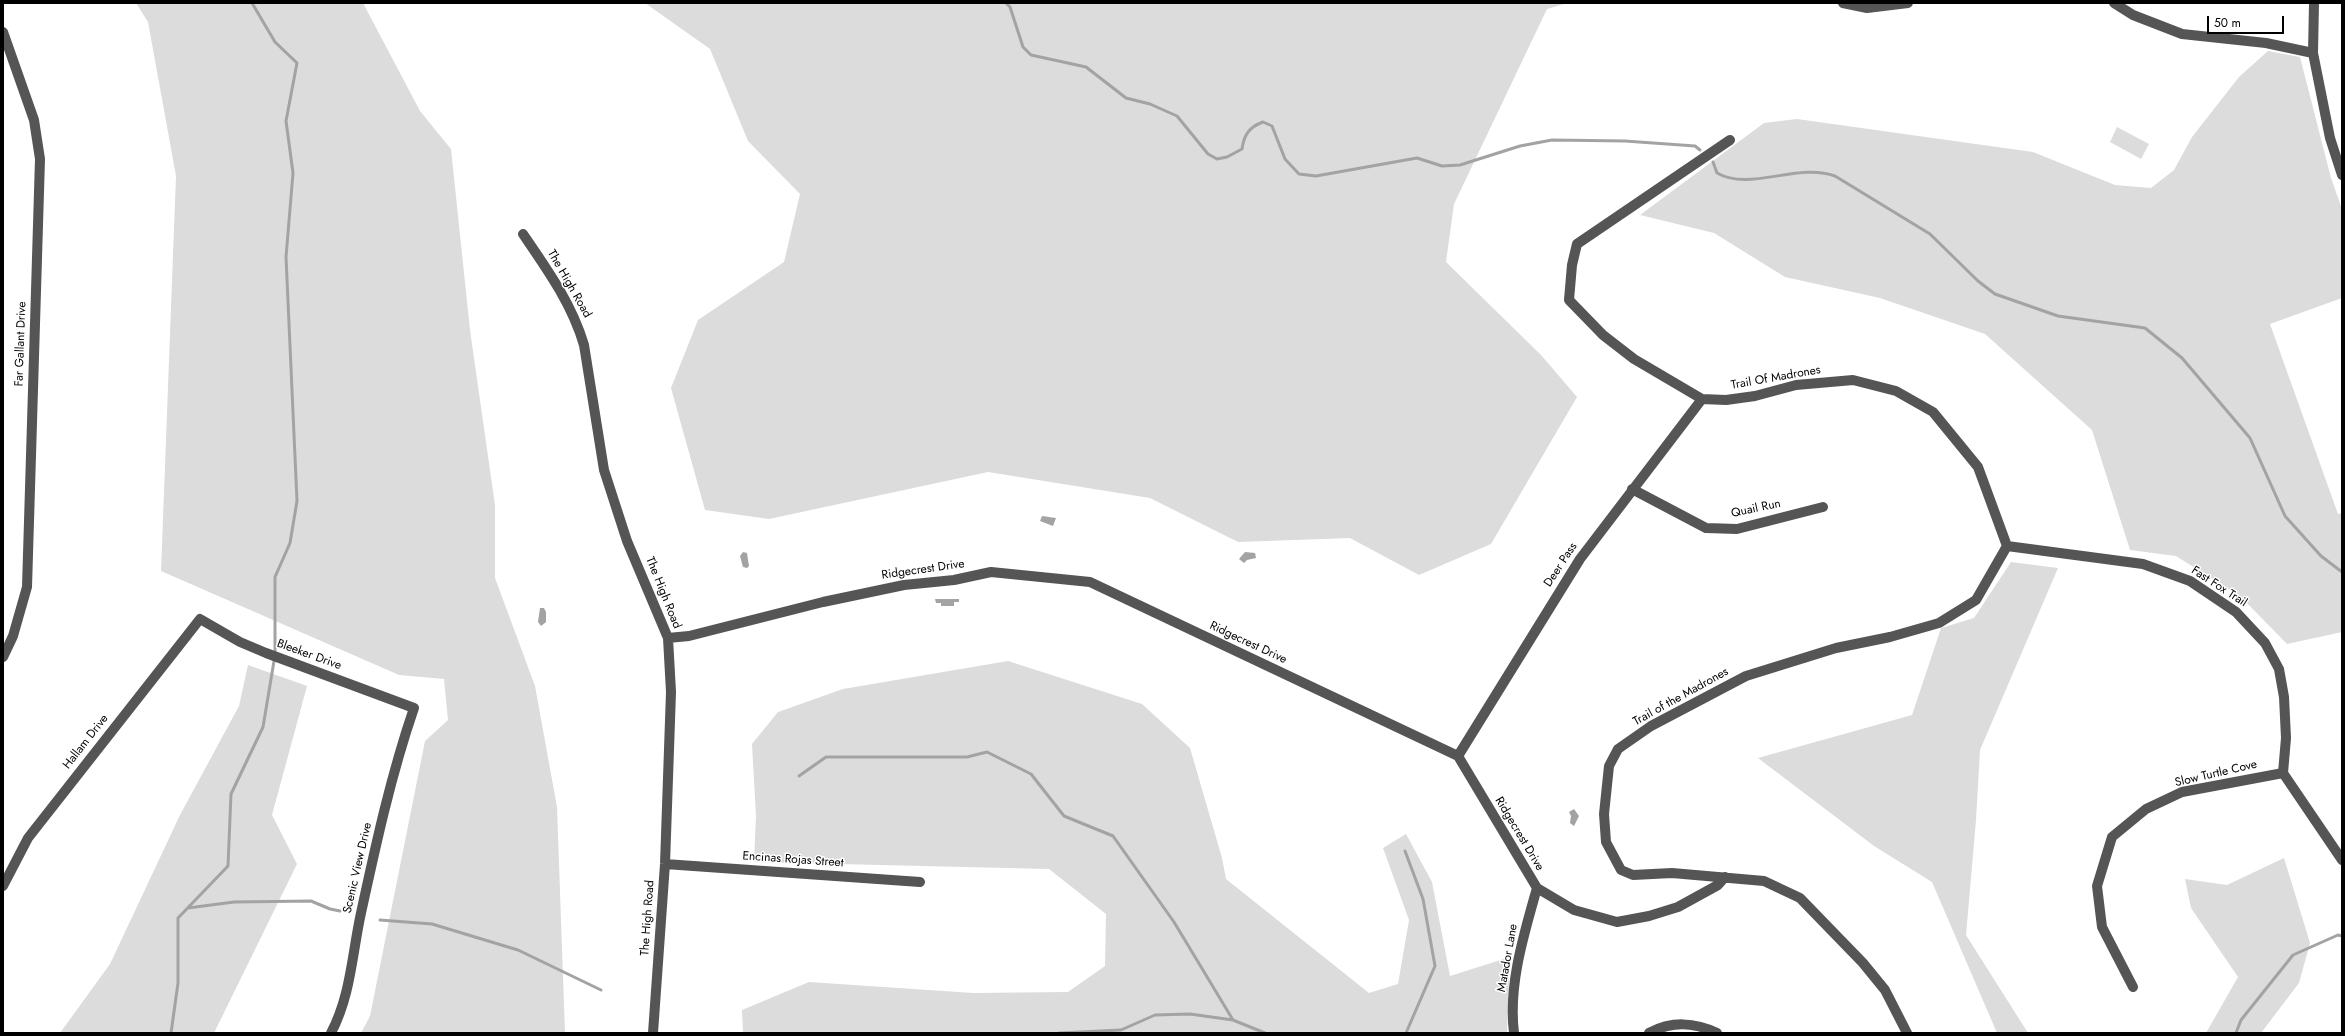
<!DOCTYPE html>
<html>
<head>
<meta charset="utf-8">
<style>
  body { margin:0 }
  #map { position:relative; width:2345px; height:1036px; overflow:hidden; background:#fff; font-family:Jost,sans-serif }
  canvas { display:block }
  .frame { position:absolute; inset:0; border:4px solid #000; pointer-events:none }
  .scale { position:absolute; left:2207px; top:16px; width:77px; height:18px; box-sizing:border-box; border:2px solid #000; border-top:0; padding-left:5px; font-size:12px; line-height:14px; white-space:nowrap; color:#000; -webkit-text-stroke:3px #fff; paint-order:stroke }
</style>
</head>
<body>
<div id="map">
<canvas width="2345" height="1036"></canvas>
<div class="frame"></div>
<div class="scale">50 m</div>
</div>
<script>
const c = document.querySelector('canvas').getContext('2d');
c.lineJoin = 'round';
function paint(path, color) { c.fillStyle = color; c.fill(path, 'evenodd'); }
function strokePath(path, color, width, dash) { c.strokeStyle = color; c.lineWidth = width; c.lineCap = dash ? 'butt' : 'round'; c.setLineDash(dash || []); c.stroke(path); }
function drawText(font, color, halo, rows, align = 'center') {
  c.font = font + ' Jost,sans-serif'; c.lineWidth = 3; c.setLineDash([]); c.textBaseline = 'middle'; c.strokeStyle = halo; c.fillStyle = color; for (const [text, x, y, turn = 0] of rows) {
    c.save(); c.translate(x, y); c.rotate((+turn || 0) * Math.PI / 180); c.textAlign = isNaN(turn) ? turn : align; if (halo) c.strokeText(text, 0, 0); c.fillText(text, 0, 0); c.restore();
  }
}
paint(new Path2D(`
  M136,3H363L420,111L451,149L470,330L495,505V578L535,686L557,807L565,1033H361L370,1016L425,741L448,720L444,679L399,675L161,571L176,176L148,22Z
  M645,3H1567L1547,9L1454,204L1446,262L1541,355L1577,397L1491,544L1419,575L1350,538L1238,542L1150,498L988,472L769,519L705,510L671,388L698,320L784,262L800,194L748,141L710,49Z
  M2268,51L2300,57L2331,178L2342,209V298L2270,324L2338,514L2342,513V632L2287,644L2241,597L2176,556L2130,550L2092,430L1985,334L1880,298L1785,277L1714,233L1640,215L1764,123L1797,119L2033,152L2115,185L2151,188L2174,170L2192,137L2239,77Z
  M2117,127L2149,144L2141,159L2110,142Z
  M2011,562L2058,568L1980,750L1976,820L1966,935L2028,1033H1997L1932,882L1874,846L1758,758L1912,715L1941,628L1974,618Z
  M1008,661L1142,704L1190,748L1222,858L1226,879L1369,993L1398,984L1409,920L1383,848L1406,834L1432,882L1450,976L1510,957L1507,1033H743L742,1010L809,982L973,993L1068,992L1105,966L1106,914L1049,869L754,862L756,816L752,744L778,712L843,689Z
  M248,665L307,686L272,815L297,864L214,1033H60L110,964L180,815L239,706Z
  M2284,858L2310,943L2299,983L2261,1033H2206L2238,977L2191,908L2185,879L2227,885Z`), '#dcdcdc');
paint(new Path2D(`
  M1042,516L1056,518L1053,526L1040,521Z
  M743,552L747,553L749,566L747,568L743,567L740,556Z
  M1245,552L1255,553L1256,558L1247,560L1244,563L1239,559Z
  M935,599H959V602H954V606H941V603H936Z
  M540,608H544L546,612V622L541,626L538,622Z
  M1574,809L1579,816L1574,826L1570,823L1571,816L1569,812Z`), '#a3a3a3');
strokePath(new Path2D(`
  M1006,3L1010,7L1023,47L1031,55L1086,67L1126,98L1150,104L1177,116L1208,154L1217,159L1227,157L1242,149C1244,135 1249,127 1263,122L1272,126L1285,159L1299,174L1316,176L1417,158L1442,166L1460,165L1520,146L1552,140L1625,141L1695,146L1700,150
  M1713,162L1717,173C1750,192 1798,162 1835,176L1930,234L1978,281L1995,294L2058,316L2145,328L2182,358L2250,438L2285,516L2321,556L2342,572
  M799,776L826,757H967L987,752L1031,774L1064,816L1113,836L1174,922L1233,1020L1265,1033
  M1405,851L1423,899L1435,966L1406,1033
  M188,908L234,902L311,901L330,909L340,911
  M380,920L432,924L518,950L601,990
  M171,1033L178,983V918L228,866L231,794L263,727L275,655V577L290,543L297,501L286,257L293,173L286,121L297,63L275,42L252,3
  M1059,1033L1121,1030L1155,1015L1190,1014L1233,1020
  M2236,1033L2241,1020L2293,955L2338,935L2342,936`), '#a3a3a3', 3);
strokePath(new Path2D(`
  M1843,3L1867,8L1908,3
  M2114,3L2133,15L2182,34L2266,43L2313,53
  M2314,3L2313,53L2330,138L2342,175
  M3,32L34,120L40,159L27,587L13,636L3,657
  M1730,140L1577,244L1572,265L1569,300L1603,335L1634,359L1702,399L1726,400L1755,396L1796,385L1853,380L1896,391L1933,412L1978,467L2007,546
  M523,234C547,269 572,304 584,345L604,470L627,541L668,638L671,692L665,864L653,1033
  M1632,489L1706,528L1737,529L1823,507
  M2007,546L2143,564L2190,581L2236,612L2265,643L2279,669L2284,697L2286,738L2283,773L2342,860
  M668,638L689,636L823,602L904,585L954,580L991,572L1090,582L1458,756L1537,888L1574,910L1617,922L1649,916L1678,907L1718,885L1725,877
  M1458,756L1580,559L1702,399
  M665,864L920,882
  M3,886L28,838L200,619L240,642L266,653L414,708C391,775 376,844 361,913C352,954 351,995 331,1033
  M2133,987L2102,927L2097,886L2112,837L2146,809L2182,792L2283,773
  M1514,1033C1508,985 1524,934 1537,888
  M1649,1033C1671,1021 1695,1022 1717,1033
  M1907,1033L1885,990L1863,963L1800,898L1764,881L1672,873L1633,875L1621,870L1606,842L1604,814L1609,766L1618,749L1651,726L1746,676L1836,648L1890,637L1939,623L1976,600L2007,546`), '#555', 10);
drawText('12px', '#000', '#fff', [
  ["The High Road",569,284,60],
  ["Far Gallant Drive",21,344,-88],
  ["Trail Of Madrones",1776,378,-10],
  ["Quail Run",1756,509,-12],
  ["Deer Pass",1561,565,-57],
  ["Ridgecrest Drive",923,570,-8],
  ["Fast Fox Trail",2219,587,33],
  ["The High Road",663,593,68],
  ["Ridgecrest Drive",1248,643,25],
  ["Bleeker Drive",309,655,20],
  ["Trail of the Madrones",1681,697,-29],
  ["Hallam Drive",86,742,-52],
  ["Slow Turtle Cove",2216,774,-13],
  ["Ridgecrest Drive",1519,834,59],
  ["Encinas Rojas Street",793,860,4],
  ["Scenic View Drive",358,868,-77],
  ["The High Road",648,918,-86],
  ["Matador Lane",1508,958,-80]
]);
</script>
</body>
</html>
